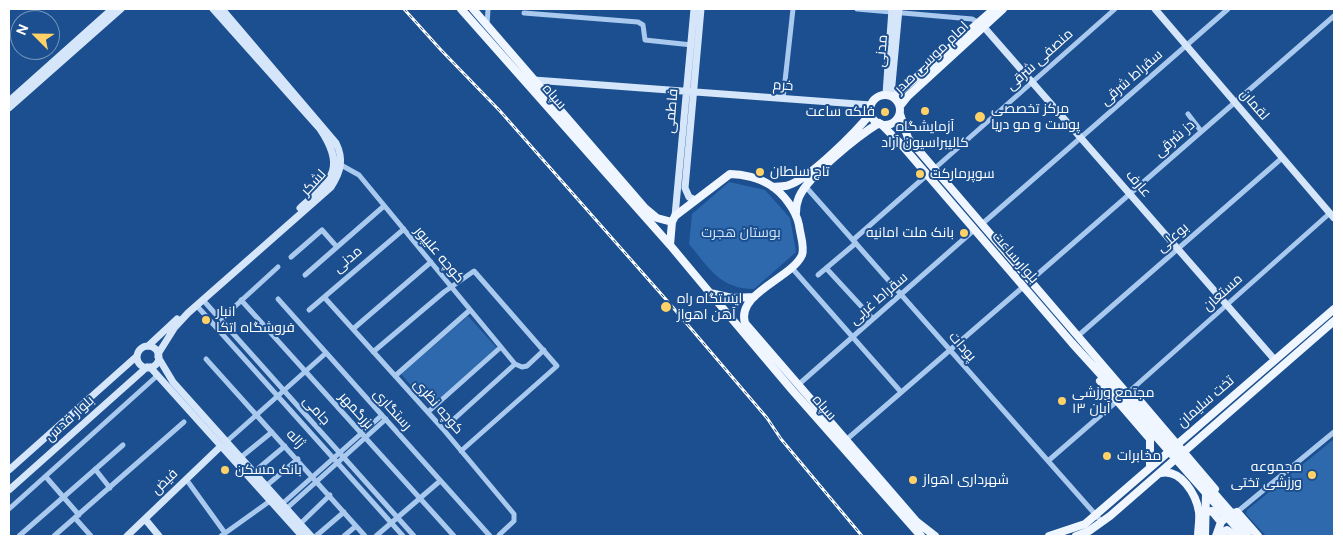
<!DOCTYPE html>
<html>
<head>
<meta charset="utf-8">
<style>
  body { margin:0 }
  #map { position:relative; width:1343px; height:545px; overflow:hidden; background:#1b4f8f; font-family:"DM Sans",sans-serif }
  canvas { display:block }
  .frame { position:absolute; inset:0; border:10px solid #fff; pointer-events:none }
  .north { position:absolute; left:10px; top:10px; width:50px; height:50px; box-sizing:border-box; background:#1b4f8f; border:1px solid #7695bc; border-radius:50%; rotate:293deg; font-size:14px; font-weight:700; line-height:20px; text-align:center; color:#fff }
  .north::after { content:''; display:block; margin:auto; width:18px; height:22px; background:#ffd166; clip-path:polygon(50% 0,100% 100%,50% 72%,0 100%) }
</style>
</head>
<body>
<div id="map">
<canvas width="1343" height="545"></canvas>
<div class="frame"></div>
<div class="north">N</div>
</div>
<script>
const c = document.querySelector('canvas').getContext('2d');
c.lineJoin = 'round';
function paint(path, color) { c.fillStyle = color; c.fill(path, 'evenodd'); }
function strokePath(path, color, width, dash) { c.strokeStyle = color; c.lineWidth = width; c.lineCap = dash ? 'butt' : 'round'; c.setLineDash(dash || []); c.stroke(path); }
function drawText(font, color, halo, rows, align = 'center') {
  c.font = font + ' "DM Sans",Cairo,sans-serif'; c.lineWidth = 4; c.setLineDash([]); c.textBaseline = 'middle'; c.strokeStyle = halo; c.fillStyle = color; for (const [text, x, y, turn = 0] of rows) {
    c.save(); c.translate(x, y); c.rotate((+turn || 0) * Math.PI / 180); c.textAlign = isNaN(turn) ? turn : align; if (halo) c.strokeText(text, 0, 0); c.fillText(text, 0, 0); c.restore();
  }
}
paint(new Path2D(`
  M729,182L765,190L790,218L796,252L754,289C720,289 709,268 689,244L692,214Z
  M468,316L497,348L430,407L401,374Z
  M1334,439V536H1266L1246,514L1247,510Z`), '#2e69ad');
strokePath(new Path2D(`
  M857,9L972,19L981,24
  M524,13L638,22L643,25L645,40L692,45
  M487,25L488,9
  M783,99L793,9
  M1188,114L1201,131
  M341,165L359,175L515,364L522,367L527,366L544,350
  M934,169L1115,9
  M806,187L1102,522
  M982,224L1228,9
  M853,240L927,175
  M291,257L322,230L337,247
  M791,267L901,392
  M826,268L873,319
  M305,275L384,206
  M818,275L856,243
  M1031,280L1334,16
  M324,297L443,429L514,514V521L499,535
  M278,299L490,536
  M203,300L414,536
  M241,300L454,536
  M197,306L403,536
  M309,310L404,229
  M220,320L278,267
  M353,329L431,262
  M1079,335L1282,158
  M373,352L444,292L474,271L557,366L461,451
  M206,359L365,536
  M395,376L470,310
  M798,385L974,230
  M1131,390L1330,213
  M428,412L501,347
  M443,429L515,364
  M846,440L1023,287
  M226,442L326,353
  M240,458L272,432
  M1048,461L1117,401
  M95,469L110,488
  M254,472L285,446
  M46,477L79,515
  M186,479L225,533
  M266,486L298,459
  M282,504L382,415
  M9,509L158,375
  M286,509L386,419
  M1234,511L1237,512L1334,432
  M75,518L91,536
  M300,524L330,495
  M19,536L123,445
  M54,536L184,422
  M221,536L270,501
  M316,536L344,512
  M344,536L356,526
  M376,536L440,481`), '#a9c9ee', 5);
strokePath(new Path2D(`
  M213,9L320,129C347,169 331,180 300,208
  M1155,9L1334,218
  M983,26L1274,359
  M534,80L871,105
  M886,94L892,9
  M891,95L899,9
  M9,101L112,9
  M9,108L121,9
  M695,200L689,197L685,188L701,9
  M675,216L694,9
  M148,346L177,319
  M137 357a11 11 0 1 1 22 0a11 11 0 1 1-22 0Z
  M158,354L175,327L188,313L331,187C341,172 344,159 336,143L222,9
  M158,357L173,382L311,536
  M150,367L302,536
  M9,470L137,356
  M9,490L147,367
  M145,519L159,536
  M127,536L221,446`), '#d6e6fa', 7);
strokePath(new Path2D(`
  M461,9L670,245
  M473,9L645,208L657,218L672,222
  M870 110a15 15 0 1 1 30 0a15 15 0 1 1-30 0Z
  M894,97L994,9
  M900,106L908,96L1003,9
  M900,114L908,138L1136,404
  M881,124L900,143L1072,343L1131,408
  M773,187C778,186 784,187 789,185C810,178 856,132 871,113
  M796,213C796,208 797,202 799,197C809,175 858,136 879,123
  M710,293L792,390L921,536
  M754,297L732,298L710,293L670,245L672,222L675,216L730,174C743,174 759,178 770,185C783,193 796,210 799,225C800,234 805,247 802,255C792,278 736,293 745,323L917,522L935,536
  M1100,381L1150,439V466
  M1135,395L1215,489
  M1161,473C1181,469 1196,494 1199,512C1200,520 1198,529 1198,536
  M1237,512L1258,536
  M1201,513L1212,511L1221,522
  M1049,536L1085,524L1334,309
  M1076,536L1089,531L1110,516L1334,321
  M1216,536L1221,522L1231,513
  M1217,536L1227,530L1236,536`), '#f0f6ff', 8);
const rail = new Path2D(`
  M404,9L441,50L500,111L670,304L767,418L781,439L862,536`);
strokePath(rail, '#fff', 3);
strokePath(rail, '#1b4f8f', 1, [4]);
strokePath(new Path2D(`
  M1136,404L1248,532
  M1131,408L1244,536
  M1205,536L1206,493`), '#f0f6ff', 8);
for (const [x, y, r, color] of [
  [925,111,5,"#ffd166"],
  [885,112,5,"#ffd166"],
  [980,117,6,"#ffd166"],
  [760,172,5,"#ffd166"],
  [920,174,5,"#ffd166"],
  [964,233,5,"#ffd166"],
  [666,307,6,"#ffd166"],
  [206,320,5,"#ffd166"],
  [1062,401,5,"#ffd166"],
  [1107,456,5,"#ffd166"],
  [225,470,5,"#ffd166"],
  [1312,475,5,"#ffd166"],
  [913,480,5,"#ffd166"]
]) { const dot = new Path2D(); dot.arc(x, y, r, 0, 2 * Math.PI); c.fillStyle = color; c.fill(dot); strokePath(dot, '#1b4f8f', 2); }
drawText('14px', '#fff', '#1b4f8f', [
  ["مدنی",882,51,-85],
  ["امام موسی صدر",932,58,-44],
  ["منصفی شرقی",1040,60,-42],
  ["سقراط شرقی",1132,78,-41],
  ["خرم",783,86,4],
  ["سپاه",554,97,49],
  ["لقمان",1254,105,49],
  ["فاطمی",672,111,-85],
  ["دز شرقی",1175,139,-41],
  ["لشکر",314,183,-47],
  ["عارف",1138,184,49],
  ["بوعلی",1173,238,-41],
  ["کوچه علیپور",439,255,50],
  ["بلوار ساعت",1015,258,49],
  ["مدنی",348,260,-40],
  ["مستعان",1223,293,-42],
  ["سقراط غربی",879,299,-41],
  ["پودات",962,347,49],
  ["تخت سلیمان",1206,402,-41],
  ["کوچه نظری",438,407,49],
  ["سپاه",824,408,49],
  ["رستگاری",392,410,48],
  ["جامی",316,411,48],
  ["بزرگمهر",356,411,48],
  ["بلوار قدس",70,419,-42],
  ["ژاله",295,439,47],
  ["فیض",165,482,-44]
]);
drawText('14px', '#fff', '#1b4f8f', [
  ["مرکز تخصصی",991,109],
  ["پوست و مو دریا",991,125],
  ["فلکه ساعت",875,112,"right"],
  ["آزمایشگاه",925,127,"center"],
  ["کالیبراسیون آراد",925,143,"center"],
  ["تاج سلطان",770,172],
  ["سوپرمارکت",930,174],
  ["بانک ملت امانیه",954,233,"right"],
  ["ایستگاه راه",677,299],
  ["آهن اهواز",677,315],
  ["انبار",216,312],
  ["فروشگاه اتکا",216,328],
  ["مجتمع ورزشی",1072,393],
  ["۱۳ آبان",1072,409],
  ["مخابرات",1117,456],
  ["مجموعه",1302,467,"right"],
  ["ورزشی تختی",1302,483,"right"],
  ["بانک مسکن",235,470],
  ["شهرداری اهواز",923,480]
], 'left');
drawText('14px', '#cfe3fa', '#1b4f8f', [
  ["بوستان هجرت",741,233]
]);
</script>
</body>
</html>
